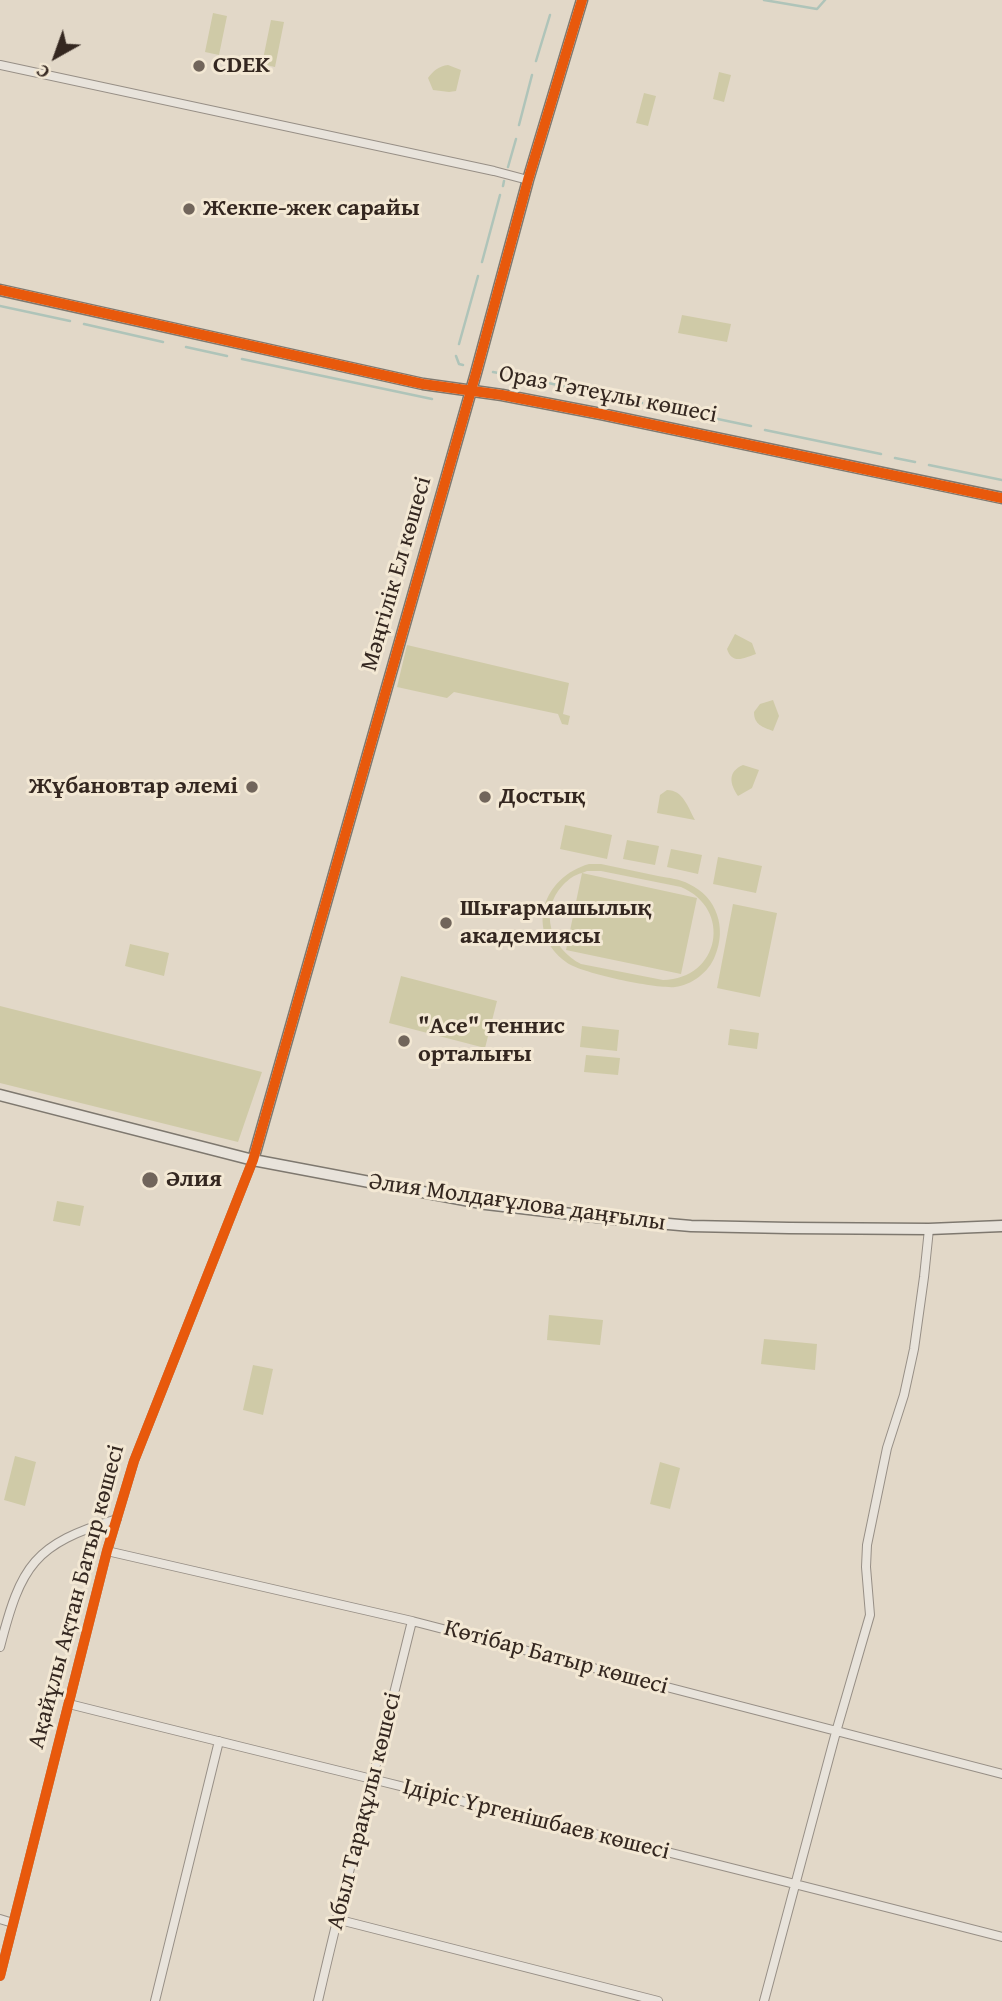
<!DOCTYPE html>
<html>
<head>
<meta charset="utf-8">
<style>
  body { margin:0 }
  #map { position:relative; width:1002px; height:2001px; overflow:hidden; background:#e2d8c8; font-family:"Gentium Book Plus",serif }
  canvas { display:block }
  .north { position:absolute; left:21px; top:21px; width:70px; height:70px; -webkit-text-stroke:5px #f3e8d4; paint-order:stroke; rotate:220deg; font-size:19px; font-weight:700; line-height:28px; text-align:center; color:#342720 }
  .north::after { content:''; display:block; margin:auto; width:24px; height:32px; background:#342720; clip-path:polygon(50% 0,100% 100%,50% 72%,0 100%) }
</style>
</head>
<body>
<div id="map">
<canvas width="1002" height="2001"></canvas>
<div class="north">С</div>
</div>
<script>
const c = document.querySelector('canvas').getContext('2d');
c.lineJoin = 'round';
function paint(path, color) { c.fillStyle = color; c.fill(path, 'evenodd'); }
function strokePath(path, color, width, dash) { c.strokeStyle = color; c.lineWidth = width; c.lineCap = dash ? 'butt' : 'round'; c.setLineDash(dash || []); c.stroke(path); }
function drawText(font, color, halo, rows, align = 'center') {
  c.font = font + ' "Gentium Book Plus",serif'; c.lineWidth = 6; c.setLineDash([]); c.textBaseline = 'middle'; c.strokeStyle = halo; c.fillStyle = color; for (const [text, x, y, turn = 0] of rows) {
    c.save(); c.translate(x, y); c.rotate((+turn || 0) * Math.PI / 180); c.textAlign = isNaN(turn) ? turn : align; if (halo) c.strokeText(text, 0, 0); c.fillText(text, 0, 0); c.restore();
  }
}
paint(new Path2D(`
  M213,13L227,16L219,55L205,52Z
  M271,20L284,22L275,67L262,64Z
  M448,65L461,70L456,91L449,92L433,90L428,78C433,71 439,66 448,65Z
  M719,72L731,75L724,102L713,99Z
  M644,93L656,96L648,126L636,123Z
  M682,315L731,324L727,342L678,333Z
  M735,634L752,643L756,654C744,658 732,665 727,649Z
  M407,645L569,683L563,714L570,716L568,725L562,724L558,714L454,692L447,698L397,687Z
  M773,700L779,716L773,731C763,727 754,725 754,712L760,704Z
  M743,765L759,770L752,788L738,796C730,784 727,772 743,765Z
  M667,790C683,790 688,807 695,820L657,813L660,795Z
  M565,825L612,835L607,859L560,849Z
  M627,840L659,846L655,865L623,859Z
  M671,849L702,855L698,874L667,867Z
  M718,857L762,866L756,893L713,884Z
  M589,864H601C620,868 639,872 658,876C669,878 680,879 689,884C717,897 727,928 715,956C709,972 692,985 675,987C657,989 579,973 566,962C524,931 543,877 589,864ZM587,871H601L681,887C733,909 720,979 663,980L581,964C551,949 538,911 563,885C569,879 574,875 582,873L566,950L681,974L697,898L582,873Z
  M733,904L777,913L760,997L717,988Z
  M130,944L169,953L164,976L125,966Z
  M401,976L497,1001L485,1048L389,1023Z
  M0,1006L262,1072L238,1142L0,1083Z
  M582,1026L619,1030L617,1051L580,1047Z
  M730,1029L759,1033L757,1049L728,1045Z
  M586,1055L620,1058L618,1075L584,1072Z
  M57,1201L84,1206L80,1226L53,1221Z
  M549,1315L603,1320L600,1345L547,1340Z
  M764,1339L817,1344L815,1370L761,1364Z
  M253,1365L273,1369L263,1415L243,1410Z
  M15,1456L36,1462L25,1506L4,1500Z
  M660,1462L680,1468L670,1509L650,1504Z`), '#cfcaa7');
strokePath(new Path2D(`
  M764,0L817,9L825,0
  M536,61L550,15
  M519,125L532,75
  M508,167L516,139
  M503,186L504,181
  M482,262L500,195
  M0,306L70,321
  M84,324L163,342
  M459,344L478,276
  M186,347L227,356
  M456,356L459,364L463,365
  M242,359L432,399
  M493,372L504,374
  M520,377L642,403
  M656,406L751,426
  M765,430L881,454
  M895,458L915,462
  M929,465L1002,480`), '#afc4b9', 2.5);
const street = new Path2D(`
  M0,65L494,171L528,180
  M107,1551L412,1621L1002,1774
  M0,1647C21,1565 34,1544 117,1519
  M69,1704C380,1782 692,1856 1002,1937
  M0,1919L13,1923
  M336,1919L658,2001
  M0,1976L107,1551L134,1461L253,1160
  M155,2001L219,1741
  M318,2001C347,1874 381,1748 412,1621
  M764,2001L836,1732L870,1615L866,1567L867,1545L887,1448L904,1395L914,1349L924,1277L929,1229`);
const secondary = new Path2D(`
  M0,290L423,384L502,395L601,414L1002,498
  M0,1095L253,1160L486,1204L623,1220L691,1226L789,1228L929,1229L1002,1226
  M253,1160L476,373L528,180L582,0`);
strokePath(street, '#978f86', 10);
strokePath(secondary, '#7e786f', 13);
strokePath(street, '#e8e3db', 8);
strokePath(secondary, '#e8e3db', 10);
strokePath(new Path2D(`
  M0,290L423,384L502,395L601,414L1002,498
  M0,1976L107,1551L134,1461L253,1160L476,373L528,180L582,0`), '#e8590c', 10);
for (const [x, y, r, color] of [
  [199,66,7,"#71655b"],
  [189,209,7,"#71655b"],
  [252,787,7,"#71655b"],
  [485,797,7,"#71655b"],
  [446,923,7,"#71655b"],
  [404,1041,7,"#71655b"],
  [150,1180,9,"#71655b"]
]) { const dot = new Path2D(); dot.arc(x, y, r, 0, 2 * Math.PI); c.fillStyle = color; c.fill(dot); strokePath(dot, '#f3e8d4', 2.5); }
drawText('bold 24px', '#342720', '#f3e8d4', [
  ["CDEK",213,66],
  ["Жекпе-жек сарайы",203,209],
  ["Жұбановтар әлемі",238,787,"right"],
  ["Достық",499,797],
  ["Шығармашылық",460,909],
  ["академиясы",460,937],
  ["\"Ace\" теннис",418,1027],
  ["орталығы",418,1055],
  ["Әлия",166,1180]
], 'left');
drawText('24px', '#342720', '#f3e8d4', [
  ["Ораз Тәтеұлы көшесі",608,395,11],
  ["Мәңгілік Ел көшесі",397,574,-74],
  ["Әлия Молдағұлова даңғылы",517,1203,8],
  ["Ақайұлы Ақтан Батыр көшесі",77,1597,-75],
  ["Көтібар Батыр көшесі",556,1658,15],
  ["Абыл Тарақұлы көшесі",365,1811,-76],
  ["Ідіріс Үргенішбаев көшесі",536,1820,14]
]);
</script>
</body>
</html>
